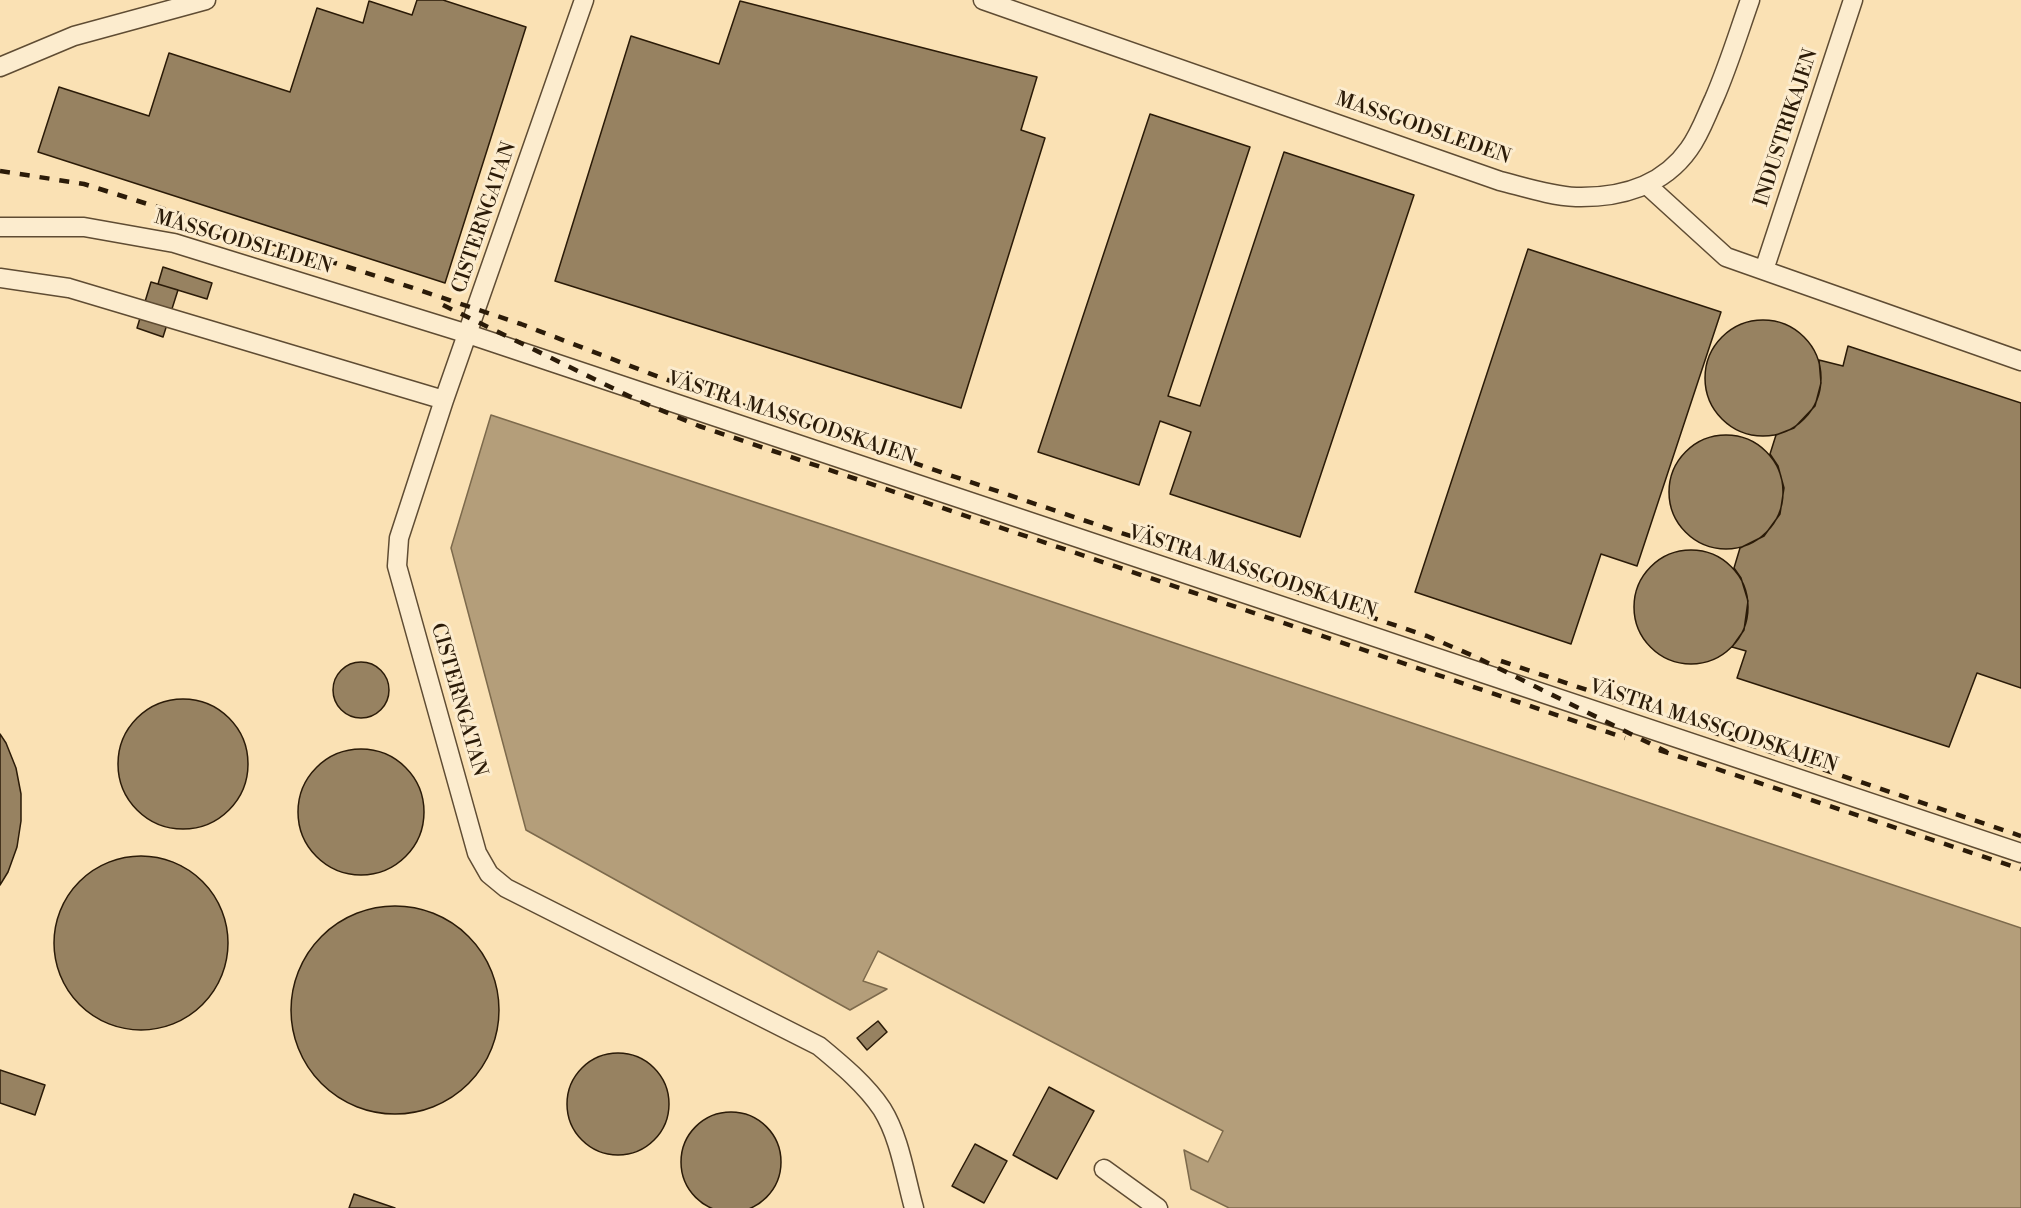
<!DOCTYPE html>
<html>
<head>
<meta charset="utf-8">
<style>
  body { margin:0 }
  canvas { display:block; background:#fae1b4 }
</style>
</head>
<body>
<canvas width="2021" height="1208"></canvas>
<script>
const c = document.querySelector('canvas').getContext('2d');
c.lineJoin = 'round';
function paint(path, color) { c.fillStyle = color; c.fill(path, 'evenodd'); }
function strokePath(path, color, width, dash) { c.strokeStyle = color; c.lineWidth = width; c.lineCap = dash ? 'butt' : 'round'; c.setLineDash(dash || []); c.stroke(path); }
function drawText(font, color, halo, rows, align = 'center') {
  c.font = font + ' "Libre Bodoni",serif'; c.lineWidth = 6; c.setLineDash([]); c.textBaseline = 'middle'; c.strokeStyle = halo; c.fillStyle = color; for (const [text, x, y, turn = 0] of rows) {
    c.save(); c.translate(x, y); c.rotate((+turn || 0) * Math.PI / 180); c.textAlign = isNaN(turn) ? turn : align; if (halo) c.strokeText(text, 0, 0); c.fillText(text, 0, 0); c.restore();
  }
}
const water = new Path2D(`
  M491,415L833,528L2021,928V1208H1229L1191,1189L1184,1150L1208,1162L1223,1131L878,951L863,981L887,989L850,1010L526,830L451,548Z`);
paint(water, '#b49e7a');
strokePath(water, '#7d6a4c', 1.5);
const building = new Path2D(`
  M417,0H443L526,27L445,283L38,152L59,87L149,116L169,53L290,92L317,8L363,23L369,1L412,15Z
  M740,1L1037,77L1021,130L1045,138L961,408L555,281L631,36L719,64Z
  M1150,114L1250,147L1168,396L1200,406L1284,152L1414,195L1300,537L1170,494L1191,432L1160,421L1139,485L1038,452Z
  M1528,249L1721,312L1637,566L1601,554L1571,644L1415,592Z
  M163,267L212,283L207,299L158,284Z
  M151,282L178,290L163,337L137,328Z
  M1705 378a58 58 0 1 1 116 0a58 58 0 1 1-116 0Z
  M1848,346L2021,403V688L1977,673L1949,747L1737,678L1746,651L1732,647L1744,630L1748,601L1741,578L1734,568L1740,548L1764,536L1780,514L1784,488L1778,466L1770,454L1776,435L1794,428L1815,406L1821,383L1819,360L1843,366Z
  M1669 492a57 57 0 1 1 114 0a57 57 0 1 1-114 0Z
  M1634 607a57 57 0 1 1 114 0a57 57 0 1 1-114 0Z
  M333 690a28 28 0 1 1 56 0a28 28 0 1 1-56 0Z
  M118 764a65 65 0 1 1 130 0a65 65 0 1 1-130 0Z
  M0,734L6,743L16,768L21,794V821L17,847L8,872L0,885Z
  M298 812a63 63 0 1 1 126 0a63 63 0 1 1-126 0Z
  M54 943a87 87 0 1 1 174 0a87 87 0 1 1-174 0Z
  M291 1010a104 104 0 1 1 208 0a104 104 0 1 1-208 0Z
  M878,1021L887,1032L867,1050L857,1038Z
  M567 1104a51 51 0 1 1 102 0a51 51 0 1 1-102 0Z
  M0,1070L45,1085L35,1115L0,1103Z
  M1049,1087L1094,1111L1057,1179L1013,1155Z
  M681 1162a50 50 0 1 1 100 0a50 50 0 1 1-100 0Z
  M975,1144L1007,1161L984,1203L952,1186Z
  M354,1194L395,1208H349Z`);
paint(building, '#978261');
strokePath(building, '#2b1b08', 1.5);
const lane = new Path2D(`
  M584,0L444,400L399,538L397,566L477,853L489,874L506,888L819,1046C842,1065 866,1085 882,1109C900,1138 905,1176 914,1208
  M983,0L1500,181C1524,187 1551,196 1576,197C1620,198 1663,186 1689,149C1700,134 1706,116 1714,99C1728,67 1738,34 1750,0
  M0,67L74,36L206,0
  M1647,185L1726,257L2021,361
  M0,227H84L174,243L468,334L2021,853
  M1764,270L1853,0
  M0,278L69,288L444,400
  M1104,1169L1158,1208`);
strokePath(lane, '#5f4c33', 21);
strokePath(lane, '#fcecce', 18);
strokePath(new Path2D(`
  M0,171L84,184L386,279L521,324L659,377L1427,636L1476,657L1667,752
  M443,305L639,401L699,426L1625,738
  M1501,661L2021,836
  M1659,750L2021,869`), '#2b1b08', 4.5, [10, 10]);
drawText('20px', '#2b1b08', '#fcecce', [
  ["INDUSTRIKAJEN",1787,128,-72],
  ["MASSGODSLEDEN",1423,129,19],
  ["CISTERNGATAN",485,218,-71],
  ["MASSGODSLEDEN",243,243,16],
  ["VÄSTRA MASSGODSKAJEN",791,419,18],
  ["VÄSTRA MASSGODSKAJEN",1252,573,18],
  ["CISTERNGATAN",458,700,74],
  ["VÄSTRA MASSGODSKAJEN",1713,727,18]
]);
</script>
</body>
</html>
